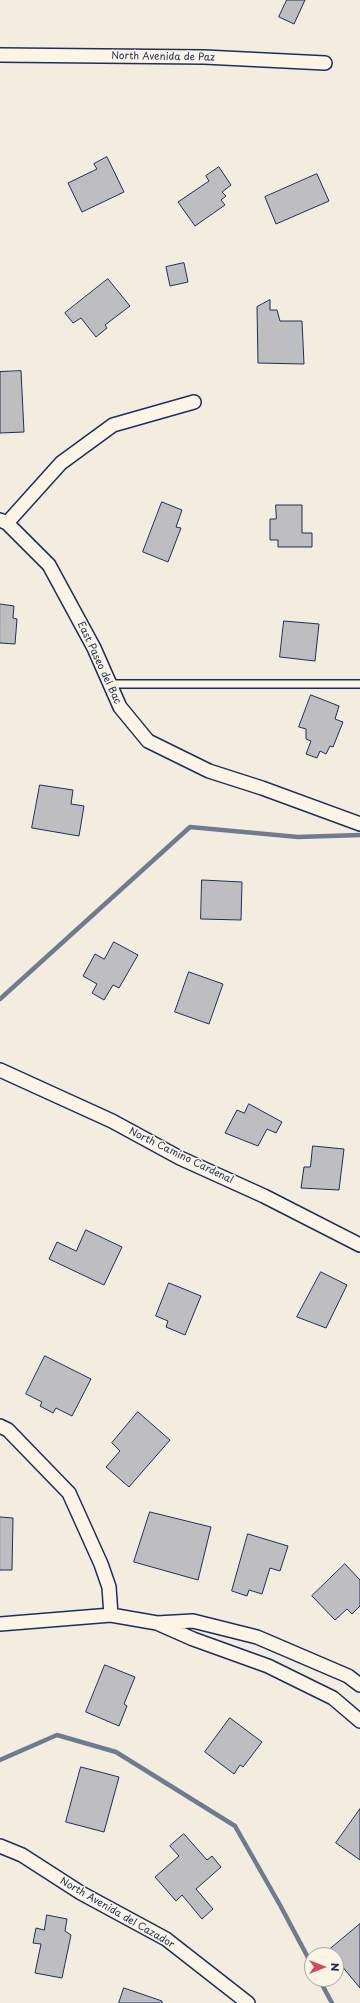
<!DOCTYPE html>
<html>
<head>
<meta charset="utf-8">
<style>
  body { margin:0 }
  #map { position:relative; width:360px; height:2003px; overflow:hidden; background:#f3ede0; font-family:"Playpen Sans",sans-serif }
  canvas { display:block }
  .north { position:absolute; left:304px; top:1947px; width:40px; height:40px; box-sizing:border-box; background:#fcf5e5; border:1px solid #a2a6af; border-radius:50%; rotate:90deg; font-size:11px; font-weight:700; line-height:16px; text-align:center; color:#1b2f5e }
  .north::after { content:''; display:block; margin:auto; width:14px; height:18px; background:#d1495b; clip-path:polygon(50% 0,100% 100%,50% 72%,0 100%) }
</style>
</head>
<body>
<div id="map">
<canvas width="360" height="2003"></canvas>
<div class="north">N</div>
</div>
<script>
const c = document.querySelector('canvas').getContext('2d');
c.lineJoin = 'round';
function strokePath(path, color, width, dash) { c.strokeStyle = color; c.lineWidth = width; c.lineCap = dash ? 'butt' : 'round'; c.setLineDash(dash || []); c.stroke(path); }
function paint(path, color) { c.fillStyle = color; c.fill(path, 'evenodd'); }
function drawText(font, color, halo, rows, align = 'center') {
  c.font = font + ' "Playpen Sans",sans-serif'; c.lineWidth = 3; c.setLineDash([]); c.textBaseline = 'middle'; c.strokeStyle = halo; c.fillStyle = color; for (const [text, x, y, turn = 0] of rows) {
    c.save(); c.translate(x, y); c.rotate((+turn || 0) * Math.PI / 180); c.textAlign = isNaN(turn) ? turn : align; if (halo) c.strokeText(text, 0, 0); c.fillText(text, 0, 0); c.restore();
  }
}
strokePath(new Path2D(`
  M0,999L190,827L298,837L360,835
  M0,1760L57,1735L116,1752L235,1826L280,1905L312,1965
  M319,1979L332,2003`), '#707a91', 4.5);
const building = new Path2D(`
  M287,0H305L294,24L279,17Z
  M107,157L124,192L82,212L68,183L97,169L94,164Z
  M219,167L231,185L222,192L226,196L221,200L225,205L195,226L178,202L209,181L206,176Z
  M317,174L329,201L276,224L265,197Z
  M184,263L188,282L170,286L166,267Z
  M108,279L130,306L105,325L107,328L96,337L81,318L73,323L65,313Z
  M270,300V310H277L280,321H302L304,364L258,363L257,307Z
  M21,371L24,432L0,433V372Z
  M162,502L182,510L176,527L181,528L168,562L143,552Z
  M276,505H302V533H312V547H278V540H270V519H276Z
  M0,604L14,606L13,618L17,619L15,644L0,643Z
  M284,621L319,624L315,661L280,657Z
  M311,695L339,706L335,719L343,722L333,747L330,746L326,754L320,751L317,758L306,754L311,741L306,739V729L299,727Z
  M40,785L73,790L71,804L84,806L79,836L32,828Z
  M202,880L242,882L241,920L201,919Z
  M114,942L138,955L119,988L113,985L104,1000L92,993L97,984L83,976L95,954L104,959Z
  M189,972L223,984L209,1024L175,1012Z
  M249,1104L282,1122L276,1133L267,1129L258,1146L225,1133L237,1110L244,1113Z
  M313,1146L344,1149L339,1190L301,1188L304,1167H310Z
  M86,1230L122,1247L104,1285L49,1259L57,1242L76,1251Z
  M321,1272L347,1285L326,1328L297,1317Z
  M169,1283L201,1296L185,1335L166,1327L168,1321L156,1316Z
  M45,1356L91,1379L72,1416L56,1408L53,1413L40,1406L42,1402L26,1394Z
  M138,1412L170,1440L129,1487L106,1467L120,1451L112,1443Z
  M150,1512L211,1527L198,1580L134,1562Z
  M0,1517L13,1518L12,1570H0Z
  M248,1534L288,1546L280,1571L270,1568L262,1594L249,1590L247,1596L232,1591Z
  M345,1564L360,1580V1606L352,1614L347,1609L335,1620L312,1596Z
  M105,1665L135,1677L124,1704L127,1706L119,1726L86,1712Z
  M230,1718L262,1742L243,1767L240,1765L234,1774L205,1752Z
  M81,1767L119,1777L104,1832L66,1822Z
  M360,1809V1860L336,1843Z
  M184,1834L207,1860L212,1856L221,1867L196,1889L213,1909L202,1919L182,1895L176,1901L155,1877L179,1856L170,1846Z
  M47,1915L67,1919L65,1931L71,1935L62,1978L35,1973L41,1944L33,1943L36,1928L44,1930Z
  M360,1924V1988L336,1959V1955H333L329,1950Z
  M124,1988L162,2001V2003H119Z`);
paint(building, '#bebec0');
strokePath(building, '#1b2f5e', 1);
const lane = new Path2D(`
  M110,684H360`);
const street = new Path2D(`
  M0,55L204,57L325,63
  M0,520L7,523L49,565L94,648L120,707L148,741L209,771L262,788L360,824
  M7,523L61,463L113,425L194,402
  M0,1070L112,1121L180,1158L264,1196L360,1245
  M0,1426L8,1430L69,1493L101,1564L109,1587L111,1615
  M0,1624L111,1615L157,1623L193,1621L257,1637L348,1676L360,1685
  M159,1624L193,1639L268,1666L333,1698L360,1721
  M0,1846L22,1855L81,1893L166,1939L248,2003`);
strokePath(lane, '#1b2f5e', 10);
strokePath(street, '#1b2f5e', 16);
strokePath(lane, '#fcf5e5', 7);
strokePath(street, '#fcf5e5', 13);
drawText('10px', '#1b2f5e', '#fcf5e5', [
  ["North Avenida de Paz",163,57,1],
  ["East Paseo del Bac",99,663,65],
  ["North Camino Cardenal",181,1156,26],
  ["North Avenida del Cazador",117,1913,30]
]);
</script>
</body>
</html>
